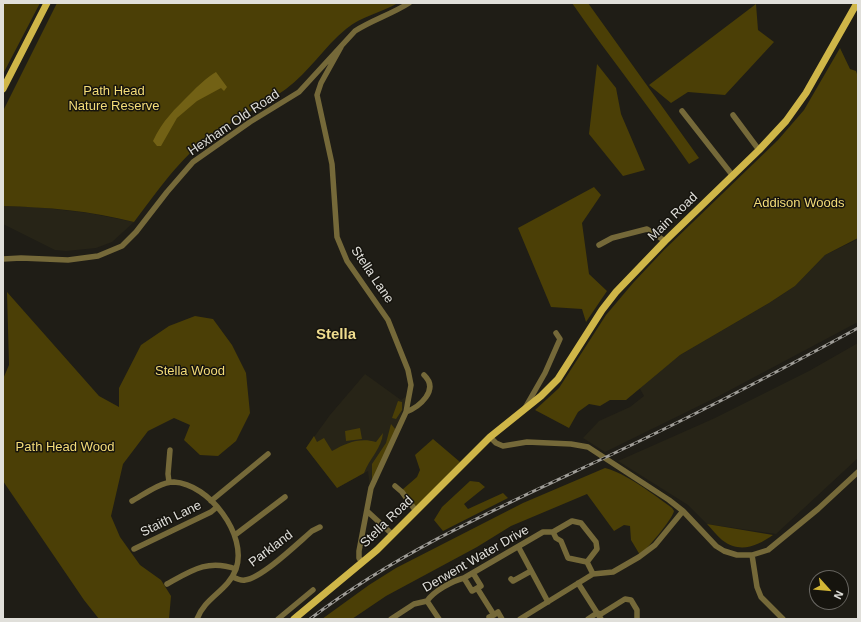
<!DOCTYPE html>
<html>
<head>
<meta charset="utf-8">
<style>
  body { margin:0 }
  #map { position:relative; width:861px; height:622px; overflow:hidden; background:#1f1d16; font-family:Helvetica,sans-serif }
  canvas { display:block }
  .frame { position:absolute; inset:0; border:4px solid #e0dfda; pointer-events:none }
  .north { position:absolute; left:809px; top:570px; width:40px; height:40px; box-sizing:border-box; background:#16140e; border:1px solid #676560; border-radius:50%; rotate:117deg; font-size:11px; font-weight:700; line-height:16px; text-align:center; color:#e0dfda }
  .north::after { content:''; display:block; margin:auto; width:14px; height:18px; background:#d3b635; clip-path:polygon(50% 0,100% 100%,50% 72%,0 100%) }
</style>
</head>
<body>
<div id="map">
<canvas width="861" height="622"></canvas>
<div class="frame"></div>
<div class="north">N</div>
</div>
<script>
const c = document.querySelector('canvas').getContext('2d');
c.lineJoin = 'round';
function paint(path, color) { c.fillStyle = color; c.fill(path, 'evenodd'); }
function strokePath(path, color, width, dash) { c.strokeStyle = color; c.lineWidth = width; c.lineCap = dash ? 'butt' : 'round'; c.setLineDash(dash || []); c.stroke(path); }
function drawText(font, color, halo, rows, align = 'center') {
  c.font = font + ' Helvetica,sans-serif'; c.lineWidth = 3; c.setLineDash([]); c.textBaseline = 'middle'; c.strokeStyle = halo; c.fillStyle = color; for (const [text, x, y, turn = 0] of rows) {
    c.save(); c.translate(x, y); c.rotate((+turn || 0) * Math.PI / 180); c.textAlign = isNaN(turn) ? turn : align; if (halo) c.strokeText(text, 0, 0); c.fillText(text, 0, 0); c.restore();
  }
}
paint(new Path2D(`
  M3,206L37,207L89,213L134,222L112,242L96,248L66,251L55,250L3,224Z
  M858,239V322L717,397L605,452L583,438L599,421L630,407L644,396L639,387L680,355L769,303L795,286L825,255Z
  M858,343V458L776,534L707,524L688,505L618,461L715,418L809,371Z
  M365,374L401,400L408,395L396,430L370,488L368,471L337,488L306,448L330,415Z`), '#272417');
paint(new Path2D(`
  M3,3H40L3,74Z
  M57,3H398C380,13 362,16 346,29C324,47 309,72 286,89C259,108 229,122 203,142C178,161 153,197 134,222C91,211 47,207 3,206V111Z
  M572,3H588L699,158L689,164C651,109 610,58 572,3Z
  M756,4L758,30L774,42L725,95L688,92L671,103L649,85Z
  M840,48L850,69L856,71L858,77V238L825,255L795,286L769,303L680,355L626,400H610L600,406L589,404L578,412L569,428L535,410L559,388L606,315L633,283L664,250L778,140L804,110Z
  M597,64L616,88L621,114L645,170L623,176L589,134Z
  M594,187L601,195L582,223L589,274L607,291L586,322L582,309L551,307L518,228Z
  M7,292L99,396L119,407V388L141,345L169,326L195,316L213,319L232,345L246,373L250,413L236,441L218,456L200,455L184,440L190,425L174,418L148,431L123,464L111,516L120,537L140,565L161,580L171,596L169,619H99L84,600L3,481V379L9,365Z
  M398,401L402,402V410L396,419L392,418Z
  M391,424L396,430L372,482V464L386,443Z
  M360,428L362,439L346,441L345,431Z
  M383,433C382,448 369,459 364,473L337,488L306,448L314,436L317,442L324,438L332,451C346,443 360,437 376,442Z
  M433,439L460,462L416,507L402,490L417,477L420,470L415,455Z
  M605,468C624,472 656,496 672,508L674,511C672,520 647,549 640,555L631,540L630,526L624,525L614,531L587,494L511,526L477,547L386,596L352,619H322L369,585L396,568L523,503Z
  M470,481L479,482L485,487L464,504L468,509L503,493L508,498L443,531L434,520L442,507Z
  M707,524L773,535C757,546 740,554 722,540C716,535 712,529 707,524Z`), '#4b3f06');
paint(new Path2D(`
  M216,72L227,87L224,91L221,88L197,101L177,118L161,146H157L153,141C163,120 174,110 190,94C199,85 206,78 216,72Z`), '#726115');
strokePath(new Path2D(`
  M341,47L321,83L317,95L332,164L337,237L347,261L388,320L408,370L411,385L406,412L371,488L359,551V558L362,562
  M682,111L733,176
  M733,115L759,150
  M599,245L612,238L647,229L665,241
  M3,259L21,258L68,260L98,256L122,246L136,232L167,192L193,162L250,122L299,92L355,31C372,20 392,14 409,3
  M525,408L545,373L560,339L556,333
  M406,412C419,407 440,390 424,375
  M490,437L496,443L503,446L527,442L571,444L588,447L669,500L683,511L716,546L724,551L737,555H752L768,550L818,509L858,472
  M169,482L168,474L170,450
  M395,486L402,492L416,511
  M132,501C143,495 160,482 174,482C209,484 248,535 236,569C228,591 205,597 197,619
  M211,501L268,454
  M367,511L392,534
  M553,532L556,538L561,541L568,558L587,562L593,574
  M235,535L285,497
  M519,548L548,602
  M134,549L211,512L217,507
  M752,555L757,587L761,597L783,619
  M233,577C237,579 241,581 245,580C262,578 298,543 312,531L320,527
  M464,578L472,591L481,586L473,573
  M511,579L513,581L531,571
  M578,583L601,619
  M167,584C192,570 208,559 236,569
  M477,588L494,615L489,617L490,619
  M427,601L439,619
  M494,615L498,612L502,619
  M278,619L313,590
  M391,619L414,604L427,601C434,591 452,581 464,578L543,532H553L572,521L581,523L596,542L597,549L587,562
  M520,619L593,574L613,572L639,557L655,545L683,511
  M588,619L597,613L601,614L625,599L631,600L637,610V619`), '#756939', 5.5);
strokePath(new Path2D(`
  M3,89L47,3
  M294,619L377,550L490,437L541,396L558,379L602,310L616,292L665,241L759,150L786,121L806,93L857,3`), '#cfb648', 7);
const rail = new Path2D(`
  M310,619C399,551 502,506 602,459C689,418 774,374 858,328`);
strokePath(rail, '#9e9c97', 3);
strokePath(rail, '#16140e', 1.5, [4.5]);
drawText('13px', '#f4dc78', '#16140e', [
  ["Path Head",114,91],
  ["Nature Reserve",114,106],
  ["Addison Woods",799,203],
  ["Stella Wood",190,371],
  ["Path Head Wood",65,447]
]);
drawText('13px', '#e0dfda', '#16140e', [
  ["Hexham Old Road",234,123,-34],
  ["Main Road",673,217,-44],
  ["Stella Lane",372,275,56],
  ["Staith Lane",171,519,-26],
  ["Stella Road",387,522,-44],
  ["Parkland",271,549,-37],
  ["Derwent Water Drive",476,559,-30]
]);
drawText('bold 15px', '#efdc8e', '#16140e', [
  ["Stella",336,335]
]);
</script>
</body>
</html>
